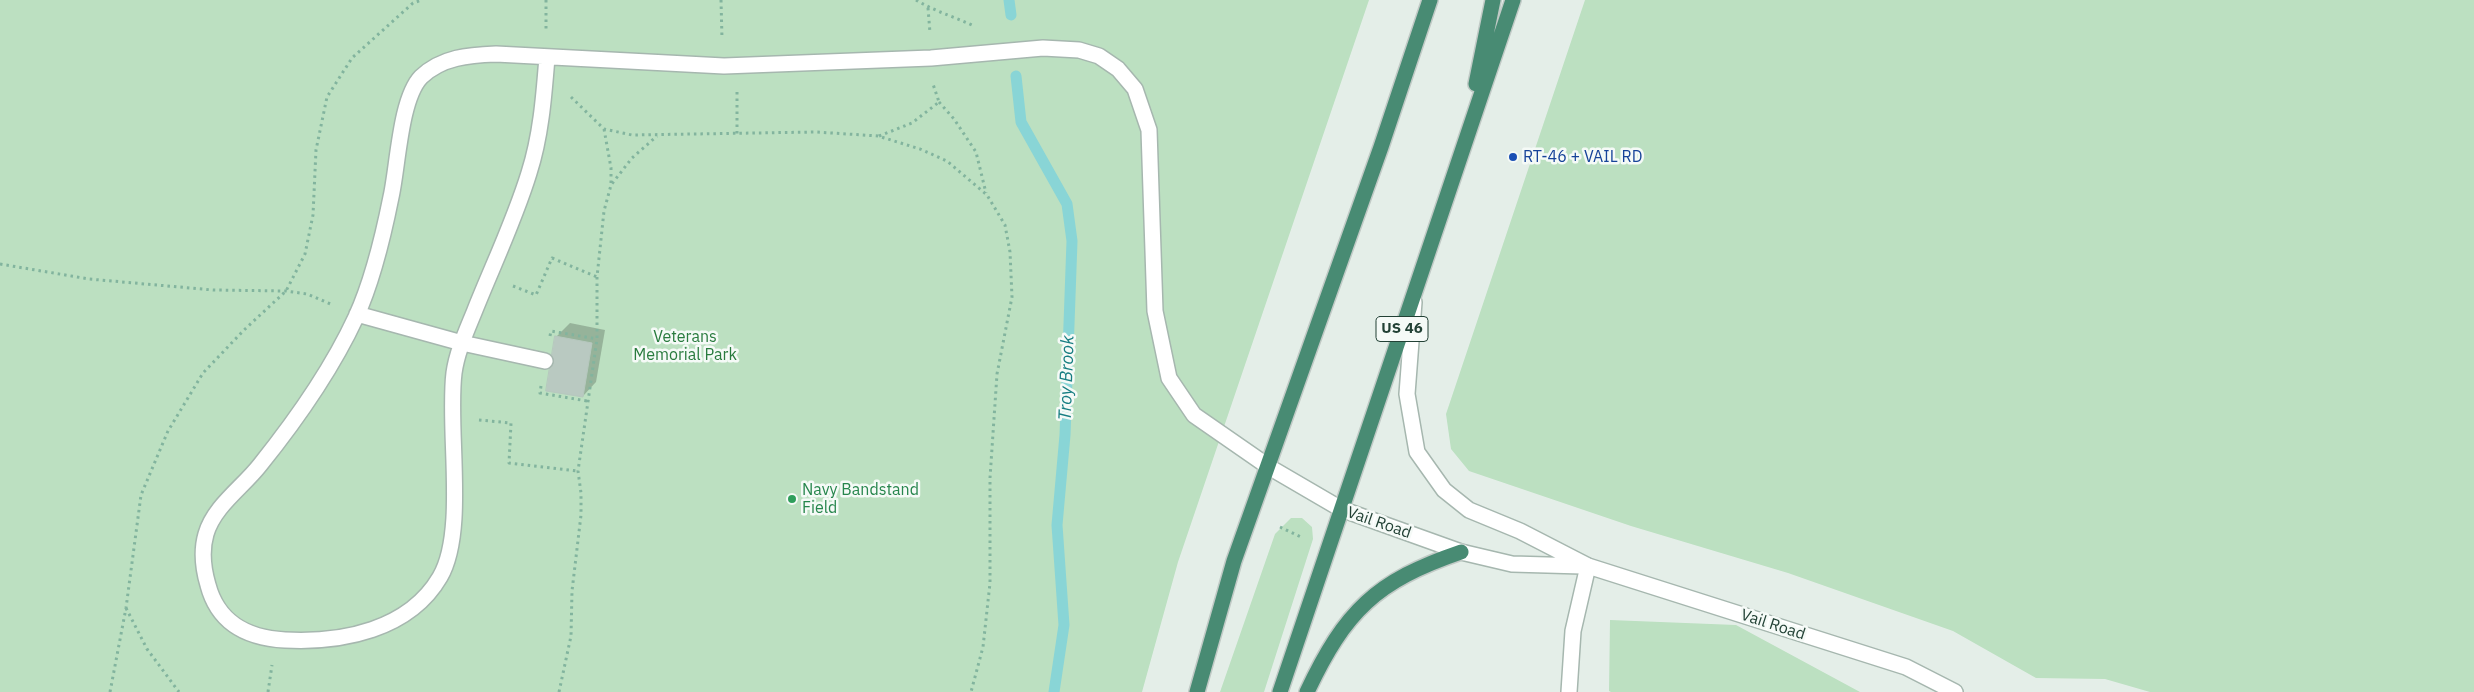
<!DOCTYPE html>
<html>
<head>
<meta charset="utf-8">
<style>
  body { margin:0 }
  canvas { display:block; background:#e4eee8 }
</style>
</head>
<body>
<canvas width="2474" height="692"></canvas>
<script>
const c = document.querySelector('canvas').getContext('2d');
c.lineJoin = 'round';
function paint(path, color) { c.fillStyle = color; c.fill(path, 'evenodd'); }
function strokePath(path, color, width, dash) { c.strokeStyle = color; c.lineWidth = width; c.lineCap = dash ? 'butt' : 'round'; c.setLineDash(dash || []); c.stroke(path); }
function drawText(font, color, halo, rows, align = 'center') {
  c.font = font + ' "IBM Plex Sans",sans-serif'; c.lineWidth = 5; c.setLineDash([]); c.textBaseline = 'middle'; c.strokeStyle = halo; c.fillStyle = color; for (const [text, x, y, turn = 0] of rows) {
    c.save(); c.translate(x, y); c.rotate((+turn || 0) * Math.PI / 180); c.textAlign = isNaN(turn) ? turn : align; if (halo) c.strokeText(text, 0, 0); c.fillText(text, 0, 0); c.restore();
  }
}
paint(new Path2D(`
  M0,0H1369L1178,562L1142,692H0Z
  M1585,0H2474V692H2150L2105,679L2036,678L1953,631L1788,573L1631,526L1469,471L1451,449L1446,414Z
  M1291,518H1302L1312,527L1313,539L1264,692H1220L1275,534Z
  M1610,620L1736,625L1860,692H1611L1609,691Z`), '#bce0c1');
paint(new Path2D(`
  M570,323L605,330L596,382L583,396L556,337Z`), '#0003');
strokePath(new Path2D(`
  M1009,0L1011,15
  M1016,76L1021,122L1067,204L1072,241L1065,435L1057,525L1064,625L1054,692`), '#89d5d6', 11);
const building = new Path2D(`
  M555,336L592,343L583,397L546,391Z`);
paint(building, '#b9c9c1');
strokePath(building, '#b6c8be', 1);
const service = new Path2D(`
  M547,57C544,95 541,136 529,173C515,219 493,265 475,310C467,330 457,351 454,373C447,429 467,531 440,577C409,630 342,643 285,640C247,638 218,623 208,585C203,568 201,551 206,534C214,506 243,487 260,465C297,419 331,371 356,317C373,280 383,237 391,197C398,166 400,99 421,77C442,57 469,55 496,54L724,66L931,58L1043,48L1079,50L1099,56L1118,69L1135,89L1149,130L1155,311L1169,378L1194,415L1269,467
  M357,314L462,343L545,361
  M1569,692L1573,631L1588,566`);
const tertiary = new Path2D(`
  M1414,302L1407,394L1417,452L1444,490L1469,510L1520,531L1588,566L1906,667L1955,692
  M1269,467L1341,509L1461,552L1512,564L1582,566`);
const trunk = new Path2D(`
  M1476,84L1493,0
  M1197,692L1234,561L1381,147L1430,0
  M1280,692L1513,0
  M1307,692C1345,611 1376,581 1461,552`);
strokePath(service, '#a6b7af', 18);
strokePath(tertiary, '#a6b7af', 18);
strokePath(trunk, '#c1cac6', 18);
strokePath(new Path2D(`
  M546,0V29
  M721,0L722,39
  M916,0C934,11 955,17 974,26
  M928,8L930,33
  M737,92V134
  M571,97L604,129L632,135L816,132L878,136L920,149L947,161L987,195L1005,225L1010,252L1012,297L997,374L990,478V583L983,647L971,692
  M939,102L954,119L976,152L986,193
  M604,129L611,168V185
  M879,136L912,123L939,102L933,84
  M0,264L89,279L213,290L286,291L307,294L333,305
  M513,286L536,295L552,258L597,277
  M550,336L551,331L597,339
  M541,386L540,393L587,401
  M479,420L511,423L509,463L578,471
  M1280,527L1303,538
  M126,608L147,649L179,692
  M110,692L126,608L141,495L168,431L203,373L244,330L286,291L305,254L313,215L316,150L327,97L352,58L413,3L422,0
  M268,692L272,665
  M559,692L571,636L572,591L581,515V493L578,471L597,339V277L604,211L611,185L632,158L657,136`), '#82b49e', 3, [2.5, 4]);
strokePath(service, '#fff', 15);
strokePath(tertiary, '#fff', 15);
strokePath(trunk, '#488b73', 15);
for (const [x, y, r, color] of [
  [1513,157,5,"#1a4fb4"],
  [792,499,5,"#2e9e5b"]
]) { const dot = new Path2D(); dot.arc(x, y, r, 0, 2 * Math.PI); c.fillStyle = color; c.fill(dot); strokePath(dot, '#f5faf7', 2); }
for (const [x, y, w] of [
  [1402,329,52]
]) { const box = new Path2D(); box.roundRect(x - w / 2, y - 12.5, w, 25, 4); c.fillStyle = '#f5faf7'; c.fill(box); strokePath(box, '#224135', 1); }
drawText('bold 15px', '#224135', null, [
  ["US 46",1402,329]
]);
drawText('16px', '#164399', '#f5faf7', [
  ["RT-46 + VAIL RD",1523,157]
], 'left');
drawText('16px', '#297b3e', '#f5faf7', [
  ["Veterans",685,337],
  ["Memorial Park",685,355]
]);
drawText('16px', '#27864d', '#f5faf7', [
  ["Navy Bandstand",802,490],
  ["Field",802,508]
], 'left');
drawText('16px', '#224135', '#f5faf7', [
  ["Vail Road",1379,523,19],
  ["Vail Road",1773,625,18]
]);
drawText('italic 18px', '#177e82', '#f5faf7', [
  ["Troy Brook",1067,378,-88]
]);
</script>
</body>
</html>
